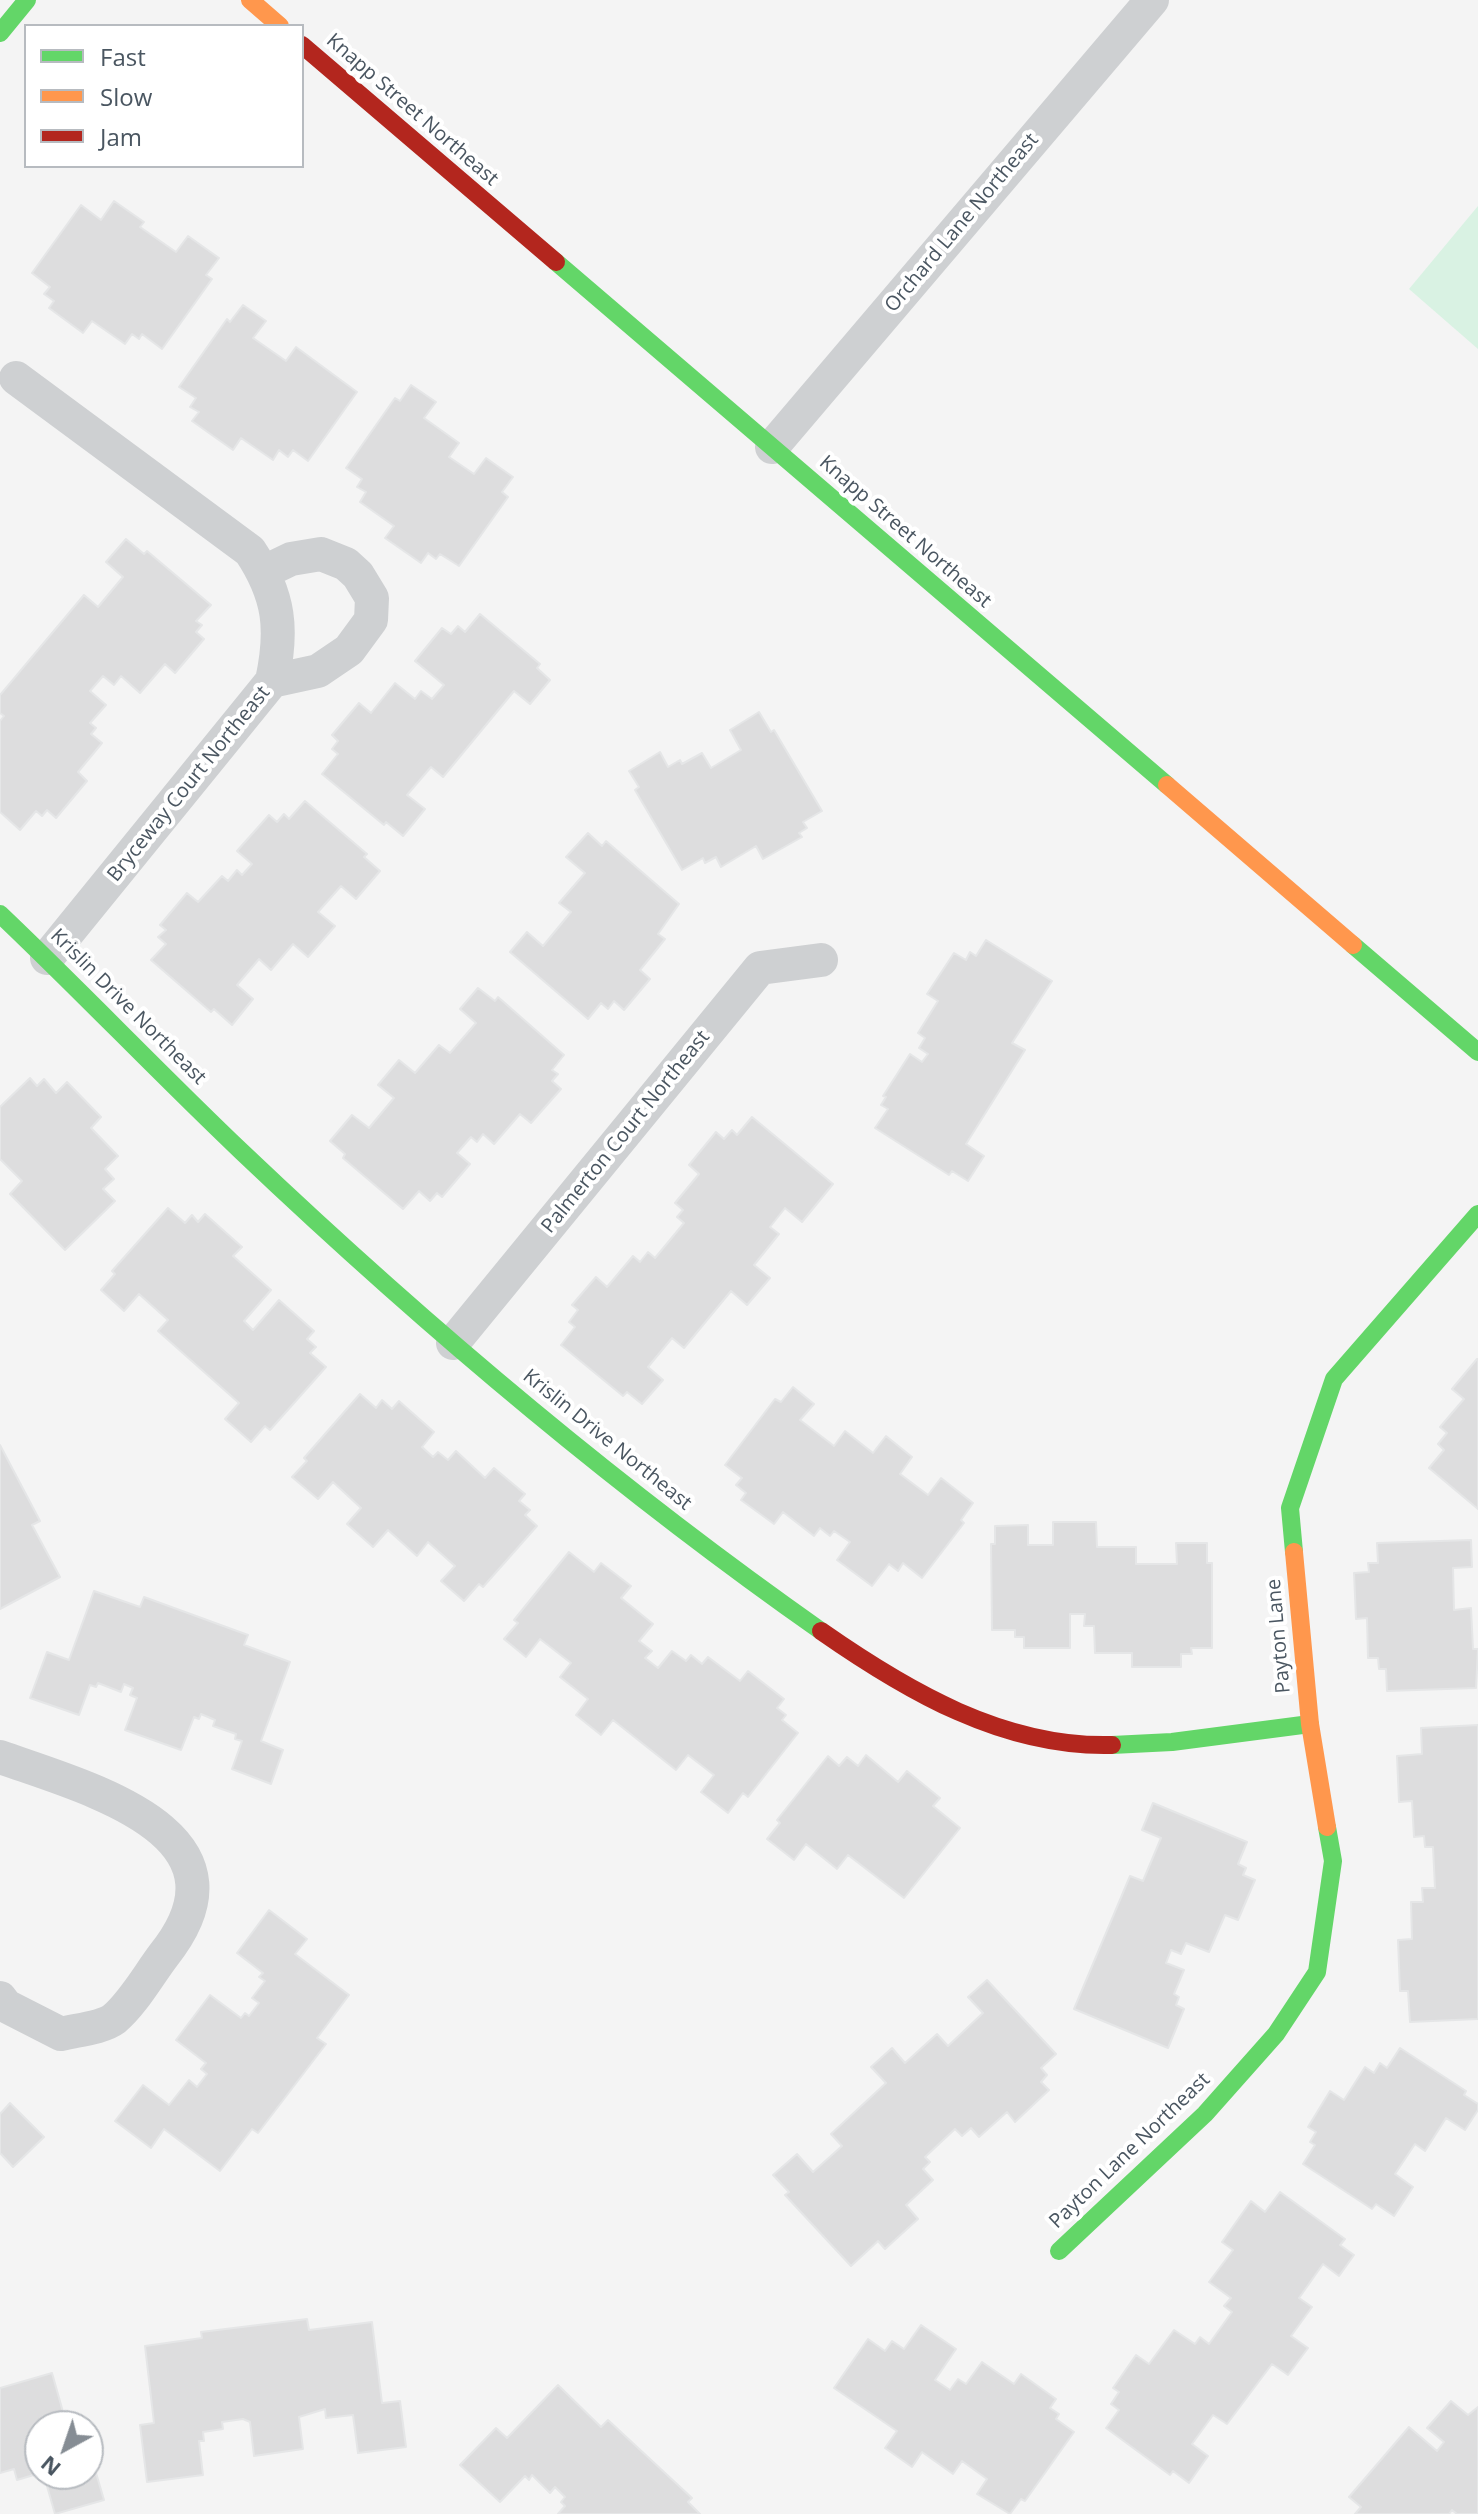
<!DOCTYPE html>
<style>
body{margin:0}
#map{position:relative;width:1478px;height:2514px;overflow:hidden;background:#f4f4f4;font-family:"Open Sans",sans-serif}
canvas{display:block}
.legend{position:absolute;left:24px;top:24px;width:280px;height:144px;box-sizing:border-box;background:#fff;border:2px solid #b7bbc0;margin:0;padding:10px 14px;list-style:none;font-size:24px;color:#4a5661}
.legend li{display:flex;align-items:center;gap:16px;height:40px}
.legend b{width:40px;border:2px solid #b7bbc0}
.north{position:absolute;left:24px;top:2410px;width:80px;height:80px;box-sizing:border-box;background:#fff;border:2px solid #b7bbc0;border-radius:50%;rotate:220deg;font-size:22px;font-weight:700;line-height:32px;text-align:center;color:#4a5661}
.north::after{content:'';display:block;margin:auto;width:28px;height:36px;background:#868d94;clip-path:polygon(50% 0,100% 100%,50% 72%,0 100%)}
</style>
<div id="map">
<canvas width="1478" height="2514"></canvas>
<ul class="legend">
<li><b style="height:10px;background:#63d668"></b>Fast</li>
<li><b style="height:10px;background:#ff974d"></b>Slow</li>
<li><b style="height:10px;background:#b3261e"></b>Jam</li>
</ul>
<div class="north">N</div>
</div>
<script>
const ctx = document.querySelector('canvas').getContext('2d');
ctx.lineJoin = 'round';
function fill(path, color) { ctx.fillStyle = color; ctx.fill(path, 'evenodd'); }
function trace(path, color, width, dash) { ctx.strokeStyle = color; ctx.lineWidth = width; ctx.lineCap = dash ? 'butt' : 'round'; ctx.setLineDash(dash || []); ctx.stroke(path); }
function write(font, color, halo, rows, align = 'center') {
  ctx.font = font + ' "Open Sans",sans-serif'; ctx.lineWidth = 8; ctx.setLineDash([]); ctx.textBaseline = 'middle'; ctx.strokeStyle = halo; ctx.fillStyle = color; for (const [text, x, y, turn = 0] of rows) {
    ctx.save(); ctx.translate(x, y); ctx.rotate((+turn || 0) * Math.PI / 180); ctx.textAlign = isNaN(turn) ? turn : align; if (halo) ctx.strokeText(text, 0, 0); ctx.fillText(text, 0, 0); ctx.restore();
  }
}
fill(new Path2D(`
 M1478 206V349L1409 289Z`), '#d9f2e3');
const building = new Path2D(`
 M114 201 144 222 140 227 176 252 188 236 219 258 206 275 212 279 162 349 142 334 139 339 132 334 125 344 92 321 83 333 49 308 54 301 44 294 50 287 32 273 81 205 101 220Z
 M243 305 266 321 253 338 286 361 296 347 357 392 308 461 293 450 288 457 279 450 273 460 241 438 233 450 192 421 199 412 190 407 196 398 179 387 227 319 230 322Z
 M411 385 436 402 424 418 459 443 449 457 474 474 486 458 513 477 502 492 508 497 459 566 440 554 436 559 428 553 421 563 385 538 394 526 360 502 366 492 357 487 362 479 346 468 395 398 400 401Z
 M126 539 144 554 147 551 211 605 196 621 202 625 196 632 204 639 175 673 165 664 140 693 121 676 114 685 103 676 90 691 106 705 90 723 96 728 91 734 102 743 78 772 87 781 56 818 47 810 42 816 36 811 20 830 0 812V721L4 716 0 713V695L84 595 98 607 123 577 106 562Z
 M480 614 540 664 537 668 550 680 530 704 514 691 443 777 431 767 407 795 425 809 403 836 386 822 384 825 322 774 338 754 332 749 338 741 332 735 359 703 371 713 395 683 415 699 421 691 432 699 444 685 415 661 442 628 451 634 458 626 465 632Z
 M759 712 771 732 774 730 822 811 803 822 807 828 799 833 802 837 763 859 756 846 721 867 716 857 705 863 703 858 682 870 635 790 639 787 629 771 660 752 668 767 680 760 682 764 702 753 711 768 741 750 730 730Z
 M305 801 367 854 364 857 380 871 356 899 341 886 318 912 335 926 308 957 293 944 271 970 259 959 237 985 253 999 232 1025 214 1009 211 1012 151 960 166 944 158 937 166 930 160 925 187 893 198 902 222 876 228 881 237 870 242 875 252 864 237 851 269 815 277 822 284 814 289 819Z
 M588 833 602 846 606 841 679 904 658 934 665 939 640 970 650 979 624 1010 614 1001 608 1009 601 1003 588 1019 510 952 527 932 543 946 571 912 559 903 585 873 566 857Z
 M986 940 1052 981 1012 1043 1025 1050 966 1144 984 1156 968 1181 952 1171 949 1175 875 1128 888 1109 881 1105 886 1097 883 1096 910 1054 922 1062 928 1054 919 1048 925 1038 918 1033 938 1001 927 994 954 953 966 960 970 952 976 956Z
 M478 988 495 1001 498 997 564 1055 552 1070 558 1074 552 1081 561 1089 531 1123 520 1114 494 1144 483 1134 477 1142 471 1137 457 1153 470 1164 442 1197 437 1193 430 1201 419 1191 403 1209 343 1158 345 1154 330 1141 352 1115 369 1128 394 1098 378 1085 399 1060 415 1073 439 1045 450 1053 476 1023 460 1009Z
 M30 1078 37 1086 44 1079 56 1093 67 1082 101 1117 91 1128 118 1156 105 1169 114 1179 103 1189 115 1201 65 1250 10 1194 22 1181 0 1159V1107Z
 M752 1117 833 1184 802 1222 785 1208 770 1227 779 1234 754 1265 770 1278 747 1305 731 1291 684 1348 672 1338 648 1367 663 1380 642 1404 627 1392 623 1396 561 1345 575 1327 569 1322 578 1310 572 1305 596 1277 607 1287 633 1256 640 1262 648 1252 655 1258 684 1223 677 1217 683 1210 675 1203 699 1174 689 1165 716 1132 724 1139 732 1130 737 1135Z
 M168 1208 185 1223 192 1215 198 1222 205 1214 242 1247 233 1256 271 1290 244 1321 253 1330 279 1300 314 1331 307 1339 316 1347 310 1353 326 1367 270 1430 265 1426 251 1442 225 1419 239 1403 158 1331 168 1320 139 1294 124 1311 101 1290 115 1274 112 1271Z
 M1477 1359H1478V1509L1429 1468 1444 1450 1438 1444 1447 1433 1440 1427 1464 1399 1452 1389Z
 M793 1387 814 1404 800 1420 834 1446 845 1431 873 1453 886 1436 912 1457 900 1474 928 1495 941 1478 973 1503 961 1520 964 1523 922 1578 903 1563 898 1571 889 1564 872 1586 837 1560 850 1542 834 1531 830 1536 820 1528 814 1536 783 1512 774 1524 741 1500 746 1493 736 1485 742 1478 725 1465 775 1399 781 1402Z
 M360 1394 376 1408 382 1400 392 1409 399 1401 434 1432 422 1447 433 1457 438 1452 448 1460 456 1451 485 1478 494 1468 525 1494 519 1501 530 1510 525 1515 537 1526 483 1587 479 1584 464 1601 441 1581 455 1566 428 1542 417 1556 388 1530 373 1547 347 1524 361 1508 333 1482 318 1499 292 1477 307 1461 304 1458Z
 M0 1445 40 1521 32 1525 60 1577 0 1609Z
 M1053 1522H1096L1097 1547H1136V1564H1177L1176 1543H1207V1563H1212V1648H1191L1192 1654H1181V1667H1132V1653H1095L1094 1626H1084L1085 1614H1070V1648H1024V1637H1015V1630H992L991 1544H995V1526L1028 1525V1545H1053Z
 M1471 1540 1472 1567 1453 1568 1454 1610 1471 1608 1473 1649H1478L1476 1688 1387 1691 1386 1669H1379L1378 1658H1368L1367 1618 1356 1619 1354 1573 1369 1572 1368 1563H1378L1377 1543Z
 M569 1552 594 1572 601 1563 631 1586 621 1598 653 1624 639 1641 652 1651 645 1658 658 1668 672 1651 686 1661 691 1655 702 1664 708 1657 740 1681 748 1671 784 1699 777 1708 786 1715 782 1720 798 1733 748 1797 743 1793 728 1813 701 1792 714 1775 688 1755 676 1770 613 1720 601 1735 576 1715 588 1699 560 1677 571 1663 540 1639 526 1657 504 1639 518 1623 514 1620Z
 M94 1591 140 1607 144 1597 248 1635 244 1645 290 1662 261 1741 283 1750 271 1784 232 1769 242 1741 235 1739 236 1734 213 1726 215 1720 201 1714 199 1719 194 1717 181 1750 125 1730 137 1698 130 1695 133 1688 124 1684 121 1692 98 1683 96 1687 90 1685 79 1715 30 1698 47 1652 69 1660Z
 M1478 1725V2019L1410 2022 1408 1991H1400L1398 1940 1412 1939 1411 1902H1423L1422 1888H1435L1433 1847H1425L1424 1836 1414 1837 1412 1801 1399 1802 1397 1756 1422 1754 1421 1728Z
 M866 1755 898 1782 907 1771 940 1798 933 1806 960 1828 904 1898 848 1855 837 1869 806 1844 794 1860 767 1839 780 1823 777 1820 828 1756 839 1766 847 1757 858 1766Z
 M1153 1803 1247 1842 1238 1864 1246 1868 1243 1875 1255 1880 1238 1920 1225 1915 1209 1952 1186 1943 1181 1954 1171 1950 1166 1963 1184 1970 1174 1994 1179 1997 1176 2005 1184 2009 1168 2048 1074 2009 1130 1876 1143 1881 1161 1838 1142 1830Z
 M269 1910 307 1939 295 1954 349 1995 317 2038 326 2044 258 2133 252 2129 220 2171 164 2129 151 2148 115 2121 143 2085 169 2105 189 2080 197 2087 207 2074 201 2069 206 2063 176 2040 210 1995 241 2018 245 2013 249 2016 259 2003 252 1998 265 1981 259 1977 263 1973 237 1953Z
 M987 1980 1056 2054 1041 2068 1047 2075 1041 2082 1049 2090 1015 2122 1007 2112 979 2137 971 2128 962 2136 955 2129 925 2157 930 2162 923 2169 933 2180 906 2205 918 2219 885 2249 878 2241 851 2266 785 2195 789 2192 773 2175 797 2154 813 2172 842 2146 831 2134 886 2083 871 2067 892 2048 905 2063 937 2034 948 2046 983 2013 968 1997Z
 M1400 2048 1466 2091 1464 2095 1478 2104V2110L1465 2130 1446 2118 1425 2151 1415 2144 1395 2174 1413 2187 1394 2216 1376 2204 1372 2209 1303 2164 1315 2145 1310 2142 1316 2132 1308 2127 1330 2091 1344 2100 1365 2067 1374 2073 1380 2063 1387 2068Z
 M10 2103 44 2137 13 2167 0 2153V2114Z
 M1280 2192 1345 2239 1340 2245 1354 2255 1339 2276 1323 2264 1299 2298 1312 2307 1291 2336 1308 2348 1288 2375 1272 2364 1227 2424 1213 2415 1192 2444 1208 2456 1189 2483 1173 2471 1170 2475 1106 2428 1119 2410 1111 2404 1119 2392 1113 2388 1136 2355 1149 2364 1174 2330 1195 2344 1200 2337 1209 2344 1232 2312 1224 2306 1231 2298 1209 2282 1233 2250 1222 2242 1251 2201 1265 2212Z
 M307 2319 309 2330 372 2322 382 2403 400 2401 406 2447 358 2453 353 2415 326 2418 325 2409 299 2417 303 2449 254 2456 250 2422 243 2419 222 2422 223 2429 203 2432 204 2441H199L203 2475 147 2482 140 2425 154 2423 145 2346 202 2338 201 2332Z
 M921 2325 956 2349 935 2380 950 2390 958 2379 966 2384 982 2362 1014 2384 1021 2374 1056 2399 1050 2408 1059 2414 1056 2419 1074 2432 1025 2501 1021 2499 1010 2514 977 2494 987 2479 962 2461 953 2474 922 2452 912 2467 885 2448 897 2431 834 2388 868 2339 885 2351 892 2341 904 2349Z
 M52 2373 67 2426H40V2474H88L89 2449 104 2500 55 2514 45 2479 39 2480 37 2474 17 2480 14 2469 0 2473V2388Z
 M558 2385 601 2427 608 2420 692 2498 688 2502 700 2514H558L565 2506 561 2502 565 2497 555 2487 550 2493 532 2475 529 2480 525 2476 500 2502 460 2465 496 2428 507 2438Z
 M1451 2401 1468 2415 1478 2407V2514H1457L1452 2510 1449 2514H1355L1361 2507 1349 2497 1409 2427 1437 2451 1444 2442 1427 2428Z`);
fill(building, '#ddddde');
trace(building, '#e5e6e7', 2);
trace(new Path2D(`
 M16 378 250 551C280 596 283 630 272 681L47 958
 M772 447 1152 0
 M264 572 291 559 321 554 346 564 358 575 372 598 371 620 349 650 318 671 272 681
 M453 1343 760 968 821 960
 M0 1757C87 1788 262 1833 163 1956 148 1976 133 2003 114 2019 102 2028 76 2030 61 2034L6 2006 0 1998`), '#ced0d2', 34);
trace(new Path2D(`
 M0 33 27 0
 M556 262 1167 785
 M0 914C82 992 160 1074 242 1152 423 1324 616 1487 821 1631
 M1353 945 1478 1052
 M1294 1552 1290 1508 1334 1379 1478 1214
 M1112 1745 1172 1742 1310 1724
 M1059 2251 1205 2114 1276 2034 1317 1972 1333 1861 1327 1827`), '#63d668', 18);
trace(new Path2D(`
 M250 0 280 26
 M1167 785 1353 945
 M1294 1552 1310 1724 1327 1827`), '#ff974d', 18);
trace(new Path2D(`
 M302 45 556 262
 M821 1631C907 1691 1004 1748 1112 1745`), '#b3261e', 18);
write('20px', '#4a5661', '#fff', [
 ["Knapp Street Northeast",412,110,41],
 ["Orchard Lane Northeast",962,223,-50],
 ["Knapp Street Northeast",905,532,41],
 ["Bryceway Court Northeast",189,784,-51],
 ["Krislin Drive Northeast",128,1007,45],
 ["Palmerton Court Northeast",626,1132,-51],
 ["Krislin Drive Northeast",607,1440,39],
 ["Payton Lane",1279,1636,-95],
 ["Payton Lane Northeast",1130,2151,-44]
]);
</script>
